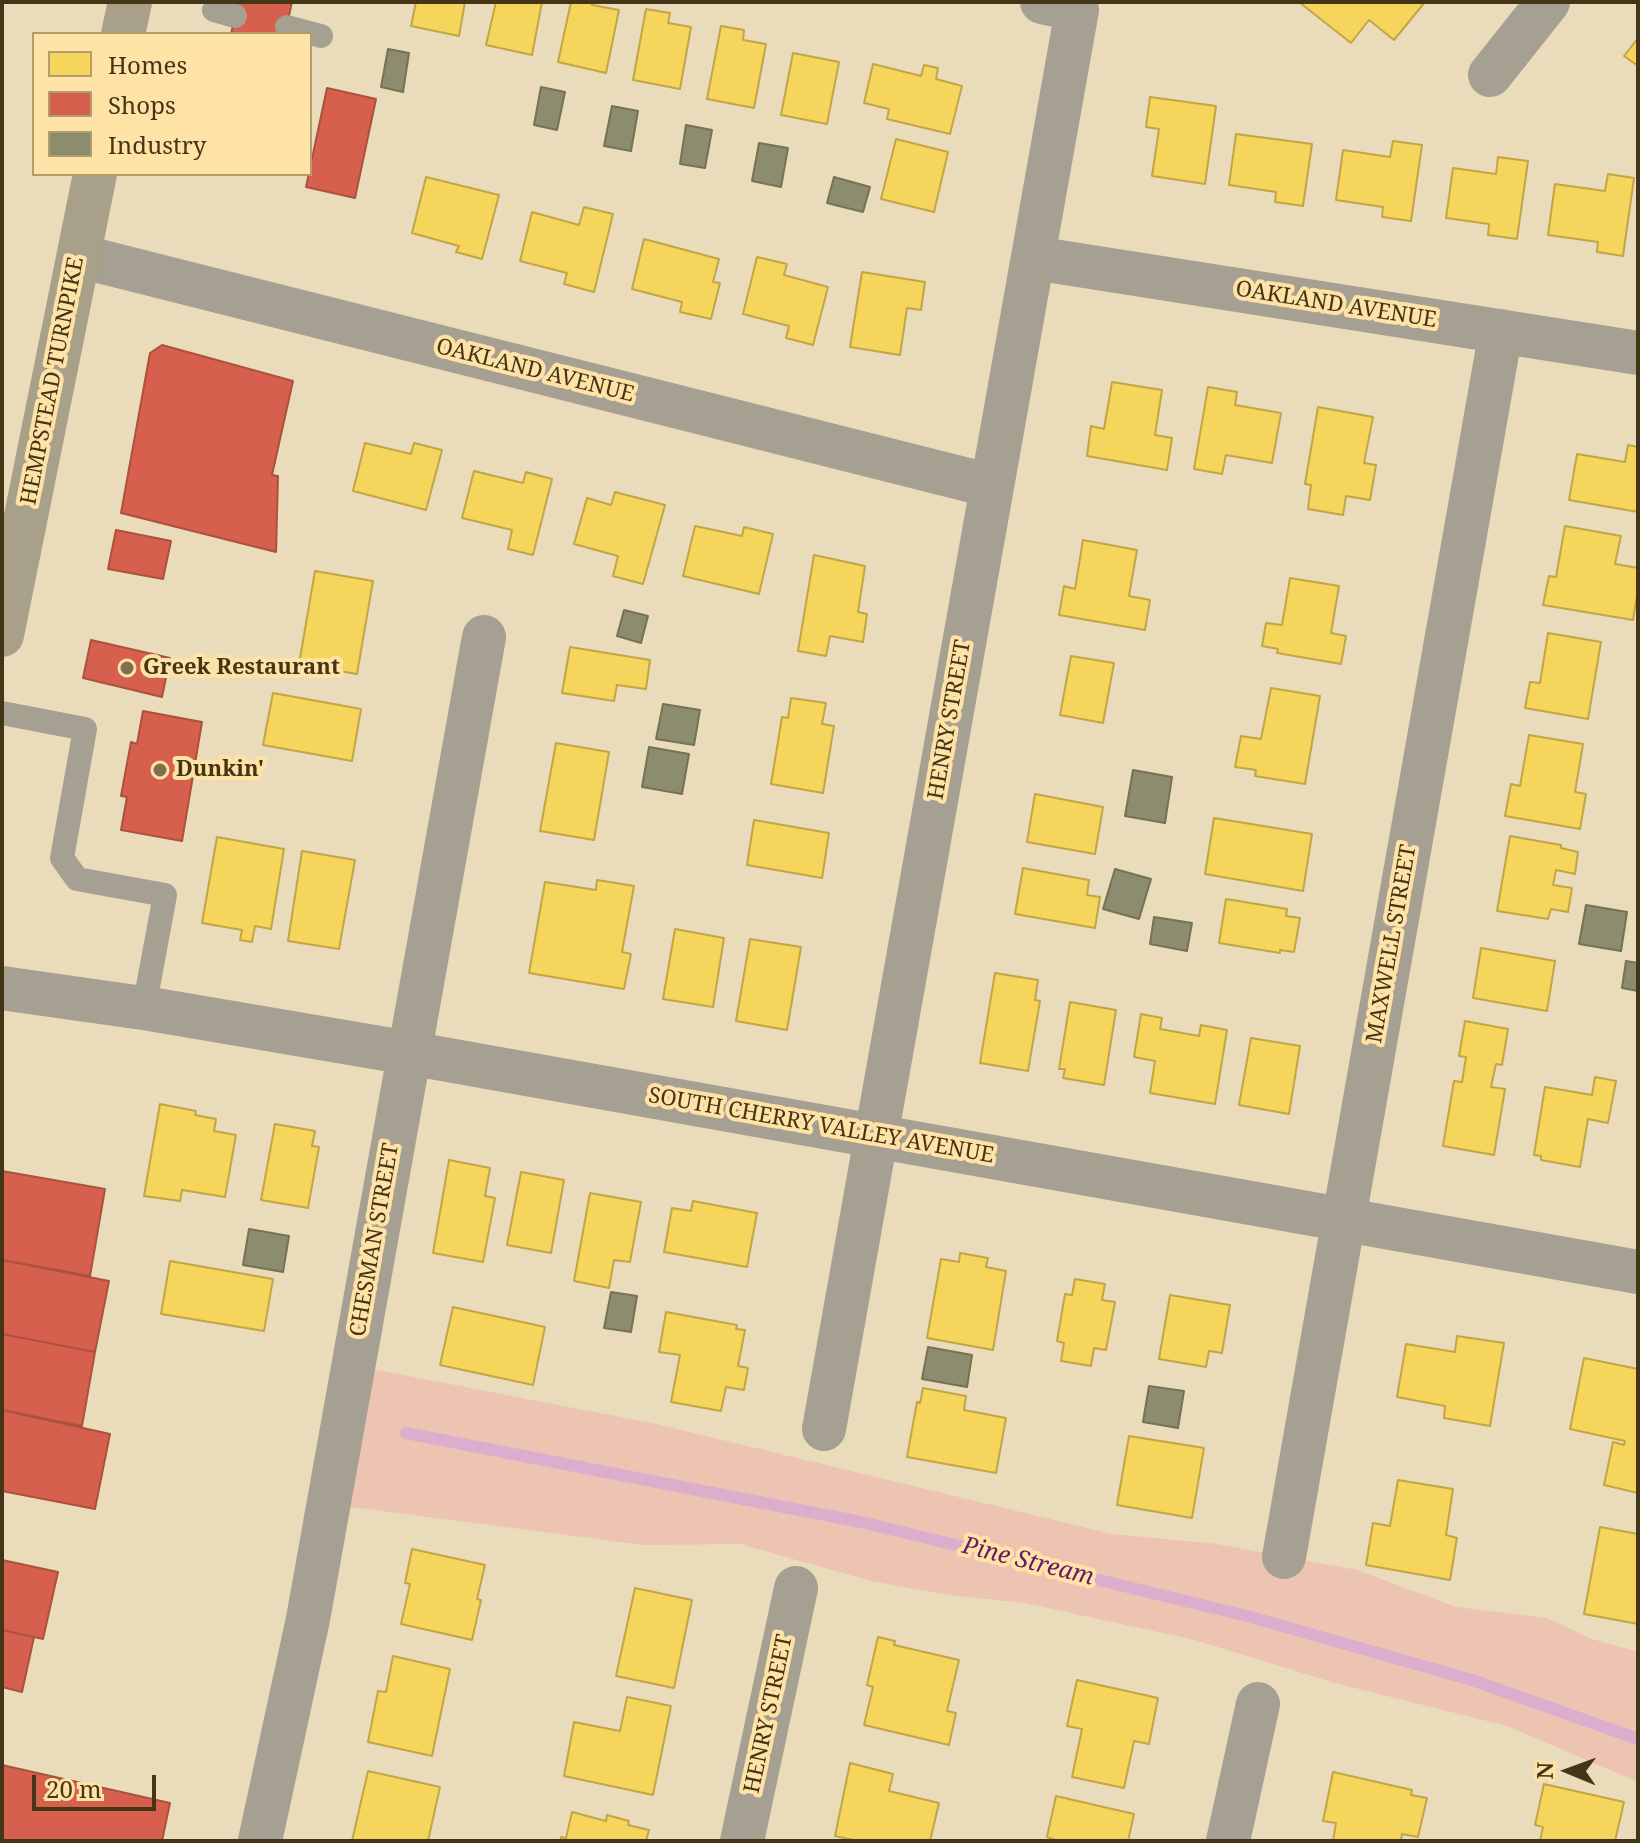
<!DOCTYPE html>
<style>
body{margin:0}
#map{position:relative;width:1640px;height:1843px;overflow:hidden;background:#eadbba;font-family:"Noto Serif",serif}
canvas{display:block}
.frame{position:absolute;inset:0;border:4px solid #443516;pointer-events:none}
.legend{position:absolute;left:32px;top:32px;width:280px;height:144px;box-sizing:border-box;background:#fee2a6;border:2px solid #b49d6c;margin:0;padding:10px 14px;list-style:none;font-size:24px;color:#443516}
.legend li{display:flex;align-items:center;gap:16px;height:40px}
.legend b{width:40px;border:2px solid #b49d6c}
.north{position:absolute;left:1528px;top:1731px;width:80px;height:80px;-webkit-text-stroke:6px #fee2a6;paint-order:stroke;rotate:271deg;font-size:22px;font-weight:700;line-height:32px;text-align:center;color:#443516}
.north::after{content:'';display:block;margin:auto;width:28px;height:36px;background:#443516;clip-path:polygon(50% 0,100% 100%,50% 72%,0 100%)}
.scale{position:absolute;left:32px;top:1775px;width:124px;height:36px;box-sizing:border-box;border:4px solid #443516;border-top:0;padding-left:10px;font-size:24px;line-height:28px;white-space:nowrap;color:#443516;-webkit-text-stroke:6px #fee2a6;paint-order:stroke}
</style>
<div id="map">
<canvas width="1640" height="1843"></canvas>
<div class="frame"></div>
<ul class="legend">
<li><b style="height:22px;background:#f6d55c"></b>Homes</li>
<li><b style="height:22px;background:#d6604d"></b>Shops</li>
<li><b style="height:22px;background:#8c8c6e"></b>Industry</li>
</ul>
<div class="north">N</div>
<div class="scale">20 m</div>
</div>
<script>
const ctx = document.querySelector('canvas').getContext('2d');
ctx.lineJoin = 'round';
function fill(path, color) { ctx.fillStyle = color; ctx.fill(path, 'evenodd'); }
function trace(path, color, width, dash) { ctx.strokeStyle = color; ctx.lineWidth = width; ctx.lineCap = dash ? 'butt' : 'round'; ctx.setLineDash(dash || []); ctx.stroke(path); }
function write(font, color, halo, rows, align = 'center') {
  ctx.font = font + ' "Noto Serif",serif'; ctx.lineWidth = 8; ctx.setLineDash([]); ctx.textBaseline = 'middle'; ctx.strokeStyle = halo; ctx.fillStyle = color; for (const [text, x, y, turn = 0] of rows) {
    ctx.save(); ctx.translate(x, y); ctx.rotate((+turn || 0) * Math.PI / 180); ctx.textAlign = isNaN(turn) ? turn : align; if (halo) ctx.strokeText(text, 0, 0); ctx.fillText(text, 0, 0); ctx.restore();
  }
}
fill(new Path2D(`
 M362 1367 656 1424 1112 1534 1217 1544 1357 1570 1456 1607 1547 1618 1592 1639 1638 1652V1782L1507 1726 1335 1683 1195 1640 1025 1603 949 1595 871 1581 740 1544 644 1545 336 1505Z`), '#edc3b1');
const homes = new Path2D(`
 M416 2H465L459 36 411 26Z
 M496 2H542L532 55 486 45Z
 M571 2H592V5L619 10 606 73 558 62Z
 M1299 2H1425L1394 40 1369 20 1351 43Z
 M646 9 670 13 668 23 691 27 680 89 633 80Z
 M721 26 744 30 743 40 766 44 754 108 707 99Z
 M1638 38V66L1624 56Z
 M793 53 839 62 827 124 781 115Z
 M873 64 921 76 924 65 938 68 936 79 962 86 950 134 887 119 889 109 864 103Z
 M1150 97 1216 106 1205 184 1152 176 1159 129 1146 127Z
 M1236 134 1312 144 1303 206 1275 202 1276 192 1229 185Z
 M896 139 948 152 934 212 881 199Z
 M1393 141 1422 145 1411 221 1382 217 1383 207 1336 200 1343 150 1390 157Z
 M1498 157 1528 161 1517 239 1488 235 1489 224 1446 218 1453 168 1496 174Z
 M1608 174 1634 178 1623 256 1597 252 1598 242 1548 235 1555 184 1605 191Z
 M426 177 499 195 482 259 456 252 459 246 412 233Z
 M584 207 613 214 594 292 564 284 567 273 520 261 532 212 579 225Z
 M644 239 719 259 713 282 720 283 711 319 680 312 682 302 632 289Z
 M757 257 787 264 784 275 828 287 813 345 786 338 789 326 743 314Z
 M862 272 925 282 921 310 907 308 900 355 850 347Z
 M1112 382 1162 390 1155 435 1172 438 1167 470 1087 456 1091 426 1104 429Z
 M1208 387 1237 392 1235 405 1281 413 1272 463 1226 455 1222 474 1194 469Z
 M1318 407 1373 417 1364 463 1376 465 1370 500 1346 496 1343 515 1308 509 1311 485 1305 484Z
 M365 443 411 454 414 443 442 450 426 510 353 491Z
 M1628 445 1638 447V512L1569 500 1577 454 1625 462Z
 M474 471 523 483 526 472 552 479 533 555 508 549 512 530 462 518Z
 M615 492 665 505 643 584 613 576 618 556 574 544 587 498 611 505Z
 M695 526 742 536 744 527 773 534 759 594 683 576Z
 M1565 526 1621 536 1615 564 1638 568V589L1633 620 1543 605 1549 576 1556 577Z
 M1083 540 1137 550 1129 596 1150 600 1145 630 1059 615 1064 586 1075 589Z
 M814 555 865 566 858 612 867 614 863 642 830 636 826 656 798 651Z
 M315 571 373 581 357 674 299 664Z
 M1290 578 1339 586 1331 633 1346 636 1341 664 1277 653 1278 649 1262 646 1266 623 1282 625Z
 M1548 633 1601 642 1588 719 1525 708 1530 682 1540 683Z
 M570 647 650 660 646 689 617 685 614 701 562 693Z
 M1071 656 1114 663 1103 723 1060 715Z
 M1271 688 1320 696 1305 784 1255 776 1256 770 1235 767 1241 736 1261 739Z
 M273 693 361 709 352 761 263 745Z
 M791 698 826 703 822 724 834 726 823 793 771 784 782 717 788 718Z
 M1529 735 1583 744 1575 792 1586 794 1580 829 1505 816 1511 784 1520 786Z
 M556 743 609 752 594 840 540 831Z
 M1035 794 1103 807 1095 854 1027 842Z
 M1214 818 1312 834 1303 891 1205 874Z
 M754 820 829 833 822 878 747 865Z
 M1510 836 1561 845V848L1578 852 1575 874 1556 870 1553 885 1572 888 1568 912 1551 909 1548 919 1497 911Z
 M217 837 284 849 271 929 255 926 252 942 240 940 242 930 202 923Z
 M302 851 355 860 339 949 288 941Z
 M1023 868 1089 880 1087 895 1100 897 1095 928 1015 914Z
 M597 880 634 886 622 952 631 954 624 989 529 973 545 882 596 890Z
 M1226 899 1287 909 1286 916 1300 918 1294 952 1280 950V953L1219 943Z
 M675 929 724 938 713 1007 663 999Z
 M750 939 801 947 787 1030 736 1021Z
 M1481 948 1555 961 1547 1011 1473 998Z
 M995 973 1038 980 1035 1000 1040 1001 1028 1071 980 1063Z
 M1070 1002 1116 1010 1104 1085 1063 1078 1065 1069H1059Z
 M1141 1014 1162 1018 1160 1029 1199 1036 1201 1025 1227 1030 1215 1104 1150 1093 1155 1061 1134 1057Z
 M1465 1021 1508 1029 1502 1065 1496 1064 1491 1087 1505 1089 1494 1155 1443 1146 1454 1081 1462 1082 1466 1057 1459 1056Z
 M1251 1038 1300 1046 1289 1114 1239 1105Z
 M1595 1077 1616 1081 1608 1123 1588 1119 1580 1167 1541 1160V1156L1534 1155 1545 1087 1592 1095Z
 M160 1104 196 1111 195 1115 216 1119 214 1131 236 1135 225 1197 182 1190 180 1201 144 1196Z
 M275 1124 315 1131 312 1146 319 1147 308 1208 261 1200Z
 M449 1160 490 1168 485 1196 495 1198 483 1262 433 1253Z
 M521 1172 564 1180 551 1253 507 1245Z
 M590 1193 641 1202 630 1262 614 1260 609 1288 574 1281Z
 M693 1201 757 1213 747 1267 664 1252 672 1208 691 1211Z
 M960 1253 988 1258 986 1267 1006 1271 993 1350 927 1338 941 1259 959 1262Z
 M170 1261 273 1279 264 1331 161 1314Z
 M1075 1279 1105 1284 1102 1300 1115 1302 1106 1350 1094 1348 1091 1366 1061 1361 1064 1343 1057 1341 1065 1294 1072 1295Z
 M1170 1295 1230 1305 1222 1353 1209 1351 1206 1367 1159 1359Z
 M453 1307 545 1327 533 1385 440 1365Z
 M666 1312 737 1325 736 1329 745 1330 738 1366 748 1368 744 1390 726 1387 721 1411 671 1402 680 1355 659 1352Z
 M1457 1336 1504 1343 1490 1426 1444 1418 1445 1406 1397 1397 1406 1344 1455 1352Z
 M1584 1358 1638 1369V1493L1604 1485 1613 1442 1624 1445 1625 1441 1570 1429Z
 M923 1388 966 1396 964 1410 1006 1418 996 1473 907 1457 917 1402 920 1403Z
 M1129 1436 1204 1448 1192 1518 1117 1505Z
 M1398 1480 1453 1489 1446 1535 1457 1538 1450 1580 1366 1565 1373 1523 1390 1526Z
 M1600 1527 1638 1534V1624L1584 1614Z
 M412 1549 485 1565 477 1599 481 1600 472 1640 401 1624 410 1584 405 1583Z
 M635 1588 692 1600 674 1688 616 1676Z
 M878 1637 895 1641 894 1645 959 1660 947 1711 956 1713 949 1745 864 1725 873 1687 867 1685Z
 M393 1656 450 1669 432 1756 368 1742 378 1691 386 1692Z
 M1077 1680 1158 1698 1149 1744 1134 1741 1124 1788 1072 1777 1082 1729 1067 1726Z
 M627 1697 671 1706 653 1795 564 1776 574 1722 620 1731Z
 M850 1763 893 1774 889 1791 939 1803 930 1841H858L835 1836Z
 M368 1771 440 1787 428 1841H352Z
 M1333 1772 1412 1790 1411 1795 1427 1798 1418 1837 1402 1834 1401 1841H1333L1336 1823 1323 1821Z
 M1544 1784 1624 1802 1615 1841H1540L1543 1827 1535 1825Z
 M1056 1796 1134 1814 1128 1841H1058L1047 1837Z
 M572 1812 606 1821 607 1815 629 1821 628 1825 649 1830 646 1841H560L561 1837 566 1838Z`);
fill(homes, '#f6d55c');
trace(homes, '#c1a547', 2);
const shops = new Path2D(`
 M238 2H292L285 34H231Z
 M327 88 376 99 355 198 306 187Z
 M162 345 293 381 272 475 278 476 276 552 121 513 150 353Z
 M116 530 171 541 163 579 108 569Z
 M91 640 170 658 162 697 83 678Z
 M143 711 202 722 182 841 121 830 127 797 121 796 131 742 137 744Z
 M2 1171 105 1189 90 1276 2 1260Z
 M2 1260 109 1281 95 1352 2 1334Z
 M2 1334 95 1352 82 1426 2 1410Z
 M2 1410 110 1434 95 1509 2 1491Z
 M2 1560 58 1572 43 1639 2 1630Z
 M2 1630 34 1637 22 1692 2 1687Z
 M2 1765 170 1803 162 1841H2Z`);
fill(shops, '#d6604d');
trace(shops, '#aa533c', 2);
const industry = new Path2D(`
 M388 49 409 53 403 92 381 87Z
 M541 87 565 92 557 130 534 125Z
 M612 106 638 111 631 151 604 146Z
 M686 125 712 130 705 168 680 164Z
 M759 143 788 148 781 187 752 181Z
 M834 177 870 187 863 212 827 203Z
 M624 610 648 616 641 643 617 636Z
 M663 704 700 710 694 745 656 739Z
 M649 747 689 754 682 794 642 787Z
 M1133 770 1172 777 1165 823 1125 816Z
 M1115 869 1151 879 1139 919 1103 909Z
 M1586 905 1627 912 1621 951 1579 944Z
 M1154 917 1192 923 1187 951 1150 944Z
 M1626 961 1638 963V991L1622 988Z
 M249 1229 289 1236 283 1272 243 1265Z
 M611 1292 637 1296 631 1332 604 1328Z
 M928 1347 972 1355 967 1387 922 1379Z
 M1149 1386 1184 1391 1178 1428 1143 1422Z`);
fill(industry, '#8c8c6e');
trace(industry, '#767254', 2);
trace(new Path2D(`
 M406 1433 861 1522 1247 1616 1472 1680 1638 1739`), '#dbaece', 12);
trace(new Path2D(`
 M214 10 235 16
 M287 27 321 36
 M2 713 85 729 62 858 77 879 165 895 144 1008`), '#a6a092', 24);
trace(new Path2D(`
 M1490 75 1548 2
 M79 256 992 486
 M1034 258 1638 353
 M2 988 150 1009 409 1053 1638 1272
 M824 1429 1077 10 1042 2
 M1284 1557 1501 331
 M260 1841 308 1619 484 637
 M742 1841 796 1588
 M1228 1841 1258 1704`), '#a6a092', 44);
trace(new Path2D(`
 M123 34 130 2
 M2 635 95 174`), '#a9a089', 44);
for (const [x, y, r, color] of [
 [127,668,8,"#7e6f4f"],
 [160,770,8,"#7e6f4f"]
]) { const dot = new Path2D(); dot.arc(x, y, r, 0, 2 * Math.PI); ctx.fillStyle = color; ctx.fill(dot); trace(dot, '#fee2a6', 3); }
write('22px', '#443516', '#fee2a6', [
 ["OAKLAND AVENUE",1336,305,9],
 ["OAKLAND AVENUE",535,371,14],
 ["HEMPSTEAD TURNPIKE",53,381,-79],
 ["HENRY STREET",950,720,-80],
 ["MAXWELL STREET",1392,944,-80],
 ["SOUTH CHERRY VALLEY AVENUE",821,1126,10],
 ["CHESMAN STREET",375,1240,-80],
 ["HENRY STREET",769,1714,-78]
]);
write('bold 22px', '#443516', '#fee2a6', [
 ["Greek Restaurant",143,668],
 ["Dunkin'",176,770]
], 'left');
write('italic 24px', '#611d66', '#fee2a6', [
 ["Pine Stream",1028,1562,14]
]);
</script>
